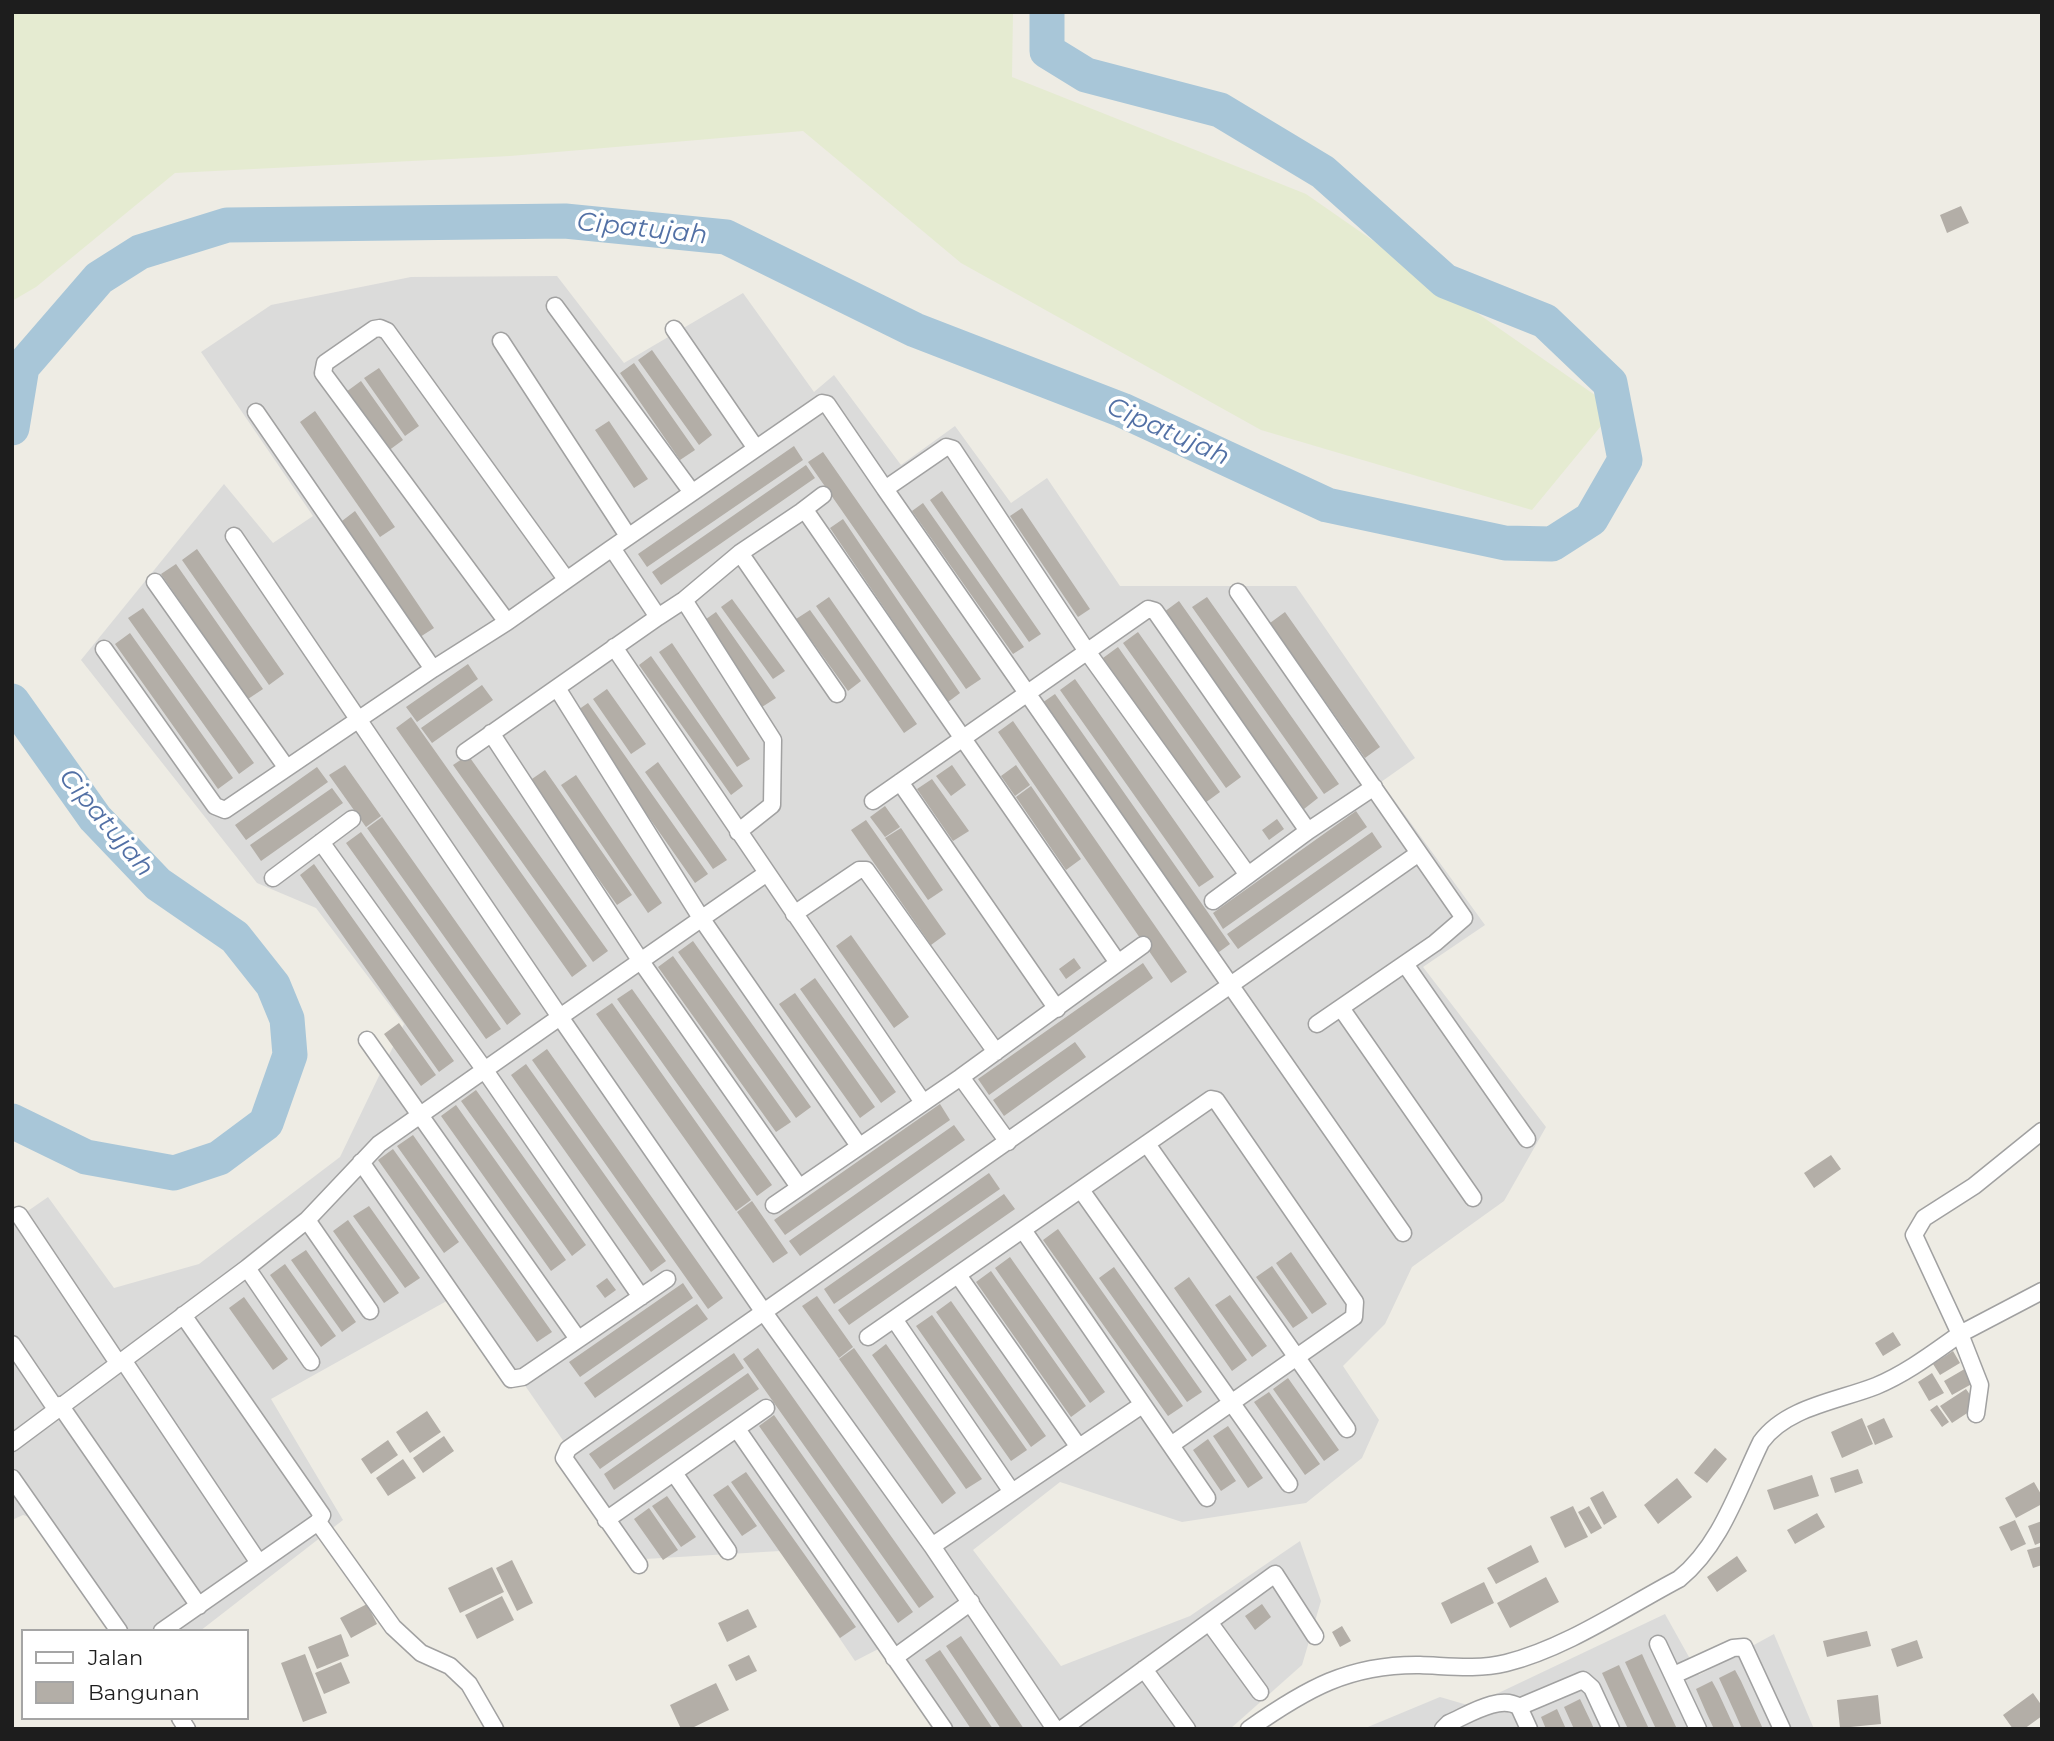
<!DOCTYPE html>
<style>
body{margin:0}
#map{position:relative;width:2054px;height:1741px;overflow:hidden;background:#eeece4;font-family:Montserrat,sans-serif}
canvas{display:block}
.frame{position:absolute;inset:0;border:14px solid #1d1d1d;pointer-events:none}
.legend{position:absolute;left:21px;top:1629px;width:228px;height:91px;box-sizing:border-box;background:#fff;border:2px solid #a5a5a5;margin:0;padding:9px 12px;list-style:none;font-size:21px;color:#1d1d1d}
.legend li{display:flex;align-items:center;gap:14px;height:35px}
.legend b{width:35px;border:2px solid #a5a5a5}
</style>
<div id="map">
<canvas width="2054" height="1741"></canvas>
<div class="frame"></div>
<ul class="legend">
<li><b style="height:9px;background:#fff"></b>Jalan</li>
<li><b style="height:19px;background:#b3aea7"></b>Bangunan</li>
</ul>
</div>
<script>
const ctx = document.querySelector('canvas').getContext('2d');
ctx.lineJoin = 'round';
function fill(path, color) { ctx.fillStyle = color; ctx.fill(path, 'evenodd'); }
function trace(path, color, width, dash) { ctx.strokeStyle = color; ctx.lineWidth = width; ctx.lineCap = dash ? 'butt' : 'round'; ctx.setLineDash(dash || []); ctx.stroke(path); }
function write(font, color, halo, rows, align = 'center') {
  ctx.font = font + ' Montserrat,sans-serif'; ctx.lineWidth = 7; ctx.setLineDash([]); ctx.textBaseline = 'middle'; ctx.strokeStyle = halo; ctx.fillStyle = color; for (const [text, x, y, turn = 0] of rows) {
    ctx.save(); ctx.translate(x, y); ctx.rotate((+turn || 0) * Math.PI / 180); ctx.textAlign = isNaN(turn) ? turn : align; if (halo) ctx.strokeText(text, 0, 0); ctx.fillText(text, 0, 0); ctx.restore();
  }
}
fill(new Path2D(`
 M557 276 624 363 743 293 814 392 834 375 901 465 955 426 1011 503 1047 478 1120 586H1296L1415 758 1381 782 1485 925 1423 967 1546 1127 1504 1201 1412 1267 1385 1324 1343 1366 1379 1420 1362 1458 1306 1503 1182 1522 1060 1482 973 1550 1061 1666 1190 1616 1300 1541 1321 1601 1302 1665 1230 1729H947L888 1644 855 1661 780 1551 645 1559 461 1293 271 1399 343 1520 200 1631H115L56 1526 23 1515 12 1520V1222L48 1197 114 1288 199 1264 340 1157 404 1024 316 908 257 883 81 660 224 484 273 543 313 516 201 352 271 305 411 277Z
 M1665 1614 1699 1675 1774 1634 1814 1729H1363L1440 1697 1471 1706Z`), '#dbdbda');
fill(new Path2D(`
 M12 12H1013L1012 77 1306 194 1615 409 1532 510 1261 430 961 263 803 131 510 156 175 173 36 287 12 301Z`), '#e5ebd1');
trace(new Path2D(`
 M12 428 22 367 99 278 140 252 227 225 565 221 726 237 915 330 1122 410 1327 505 1505 543 1552 544 1591 519 1625 460 1610 383 1545 321 1445 281 1323 172 1220 110 1086 75 1047 51V12
 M12 701 95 818 158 884 235 937 273 985 287 1019 290 1055 266 1123 219 1158 174 1173 86 1157 12 1121`), '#a8c6d8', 35);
fill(new Path2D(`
 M1961 206 1969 223 1947 233 1940 215Z
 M652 350 712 435 699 445 638 360Z
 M634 363 695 450 680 460 620 373Z
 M379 368 419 426 405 436 364 378Z
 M361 381 403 440 388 451 346 392Z
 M315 411 395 527 380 537 300 422Z
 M609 421 648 479 634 488 595 430Z
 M794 446 803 460 647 567 638 554Z
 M823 452 981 679 966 689 808 462Z
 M806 465 815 478 661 585 652 572Z
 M942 491 1041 634 1029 642 930 500Z
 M923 503 1024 647 1013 654 912 511Z
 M1022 508 1090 609 1078 617 1010 516Z
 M355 511 434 628 420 637 342 521Z
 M843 519 960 693 948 702 830 528Z
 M197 549 284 674 269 685 182 560Z
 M176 564 263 689 248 699 161 574Z
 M829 597 917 724 904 733 816 606Z
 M1207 597 1339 784 1324 794 1192 607Z
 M732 599 785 671 773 679 721 607Z
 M1179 601 1318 798 1304 809 1164 612Z
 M143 608 254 763 239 774 128 618Z
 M810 610 861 681 848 691 796 619Z
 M716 612 776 698 762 707 702 622Z
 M1285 612 1380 747 1365 758 1270 623Z
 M1138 632 1241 777 1226 788 1123 643Z
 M130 633 233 778 218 789 115 644Z
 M672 643 750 759 737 767 659 652Z
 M1118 647 1220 792 1205 803 1103 658Z
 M651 656 743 786 731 795 639 665Z
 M468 664 478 679 417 722 406 707Z
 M1075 679 1214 877 1199 887 1060 690Z
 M482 685 493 700 432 743 421 728Z
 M607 689 646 744 631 754 593 699Z
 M1055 694 1230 944 1215 955 1039 705Z
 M588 703 708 874 695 883 575 712Z
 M411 717 587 966 572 977 396 728Z
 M1013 721 1187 972 1171 983 998 732Z
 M468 755 608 951 593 962 453 765Z
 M658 762 727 860 713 869 645 772Z
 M345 765 381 816 366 827 329 775Z
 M952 765 966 785 951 796 936 776Z
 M1016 765 1030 785 1015 796 1001 776Z
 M317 767 328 782 246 840 235 825Z
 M545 770 632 895 617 905 529 781Z
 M576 775 662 903 648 913 561 785Z
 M932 779 969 831 953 841 917 789Z
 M1031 786 1081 859 1066 870 1016 797Z
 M332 788 343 803 261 861 250 845Z
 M885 806 900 827 885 837 870 817Z
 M1356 811 1367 827 1223 929 1213 913Z
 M382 817 521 1014 507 1025 367 828Z
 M1277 819 1284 829 1269 840 1262 830Z
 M866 820 946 934 931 945 851 830Z
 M901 828 943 890 928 900 885 838Z
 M361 832 501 1029 486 1039 346 843Z
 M1372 832 1382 847 1238 949 1227 934Z
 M314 864 454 1061 439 1072 300 875Z
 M851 935 909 1017 894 1028 836 946Z
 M693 941 811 1107 796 1118 678 952Z
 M673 956 791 1122 776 1132 658 967Z
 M1074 958 1081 968 1066 979 1059 969Z
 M1143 963 1153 978 989 1095 978 1079Z
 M815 978 896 1092 881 1103 800 989Z
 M632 989 772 1185 757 1196 617 999Z
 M795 993 875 1107 860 1118 779 1004Z
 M612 1003 751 1200 736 1211 596 1014Z
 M399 1023 436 1075 421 1086 384 1034Z
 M1075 1042 1086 1057 1004 1116 993 1100Z
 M547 1049 723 1298 708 1309 532 1060Z
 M526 1064 666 1261 651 1272 511 1075Z
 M476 1090 586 1245 572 1256 461 1101Z
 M940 1104 950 1120 785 1235 774 1220Z
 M456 1105 566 1260 551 1271 441 1116Z
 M954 1125 965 1140 800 1256 789 1241Z
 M413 1135 552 1332 537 1342 397 1146Z
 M393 1149 459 1242 444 1253 378 1160Z
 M1831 1155 1841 1169 1814 1188 1804 1173Z
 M989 1173 1000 1189 834 1304 824 1289Z
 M1004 1194 1015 1209 849 1325 838 1310Z
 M752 1201 788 1253 773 1263 737 1212Z
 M369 1206 420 1278 405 1288 353 1216Z
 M348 1220 399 1293 384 1303 333 1231Z
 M1058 1229 1183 1406 1168 1416 1043 1240Z
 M306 1250 356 1322 342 1332 291 1260Z
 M1291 1252 1327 1304 1312 1314 1276 1263Z
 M1010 1257 1105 1392 1090 1403 995 1268Z
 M285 1264 336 1336 321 1347 270 1275Z
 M1272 1266 1308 1318 1293 1328 1256 1277Z
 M1114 1267 1202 1392 1187 1402 1099 1278Z
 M991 1271 1086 1406 1071 1417 976 1282Z
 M1189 1277 1247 1360 1232 1371 1174 1288Z
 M607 1278 616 1290 605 1298 596 1286Z
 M683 1283 693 1298 580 1377 569 1362Z
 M1230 1295 1267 1346 1252 1357 1215 1305Z
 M817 1296 853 1347 839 1358 802 1306Z
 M244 1297 288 1359 273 1370 229 1308Z
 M951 1301 1046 1436 1031 1447 936 1312Z
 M697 1304 708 1319 595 1398 584 1383Z
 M932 1315 1027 1450 1011 1461 916 1326Z
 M1893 1332 1901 1345 1883 1356 1875 1343Z
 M886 1344 982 1479 966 1489 872 1355Z
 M758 1348 934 1597 919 1608 743 1359Z
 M854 1348 956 1493 942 1504 839 1359Z
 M1953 1351 1960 1363 1940 1375 1933 1364Z
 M734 1353 744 1368 600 1469 589 1454Z
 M1968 1367 1977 1381 1952 1395 1944 1381Z
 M748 1373 759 1389 614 1490 604 1474Z
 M1932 1373 1944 1393 1929 1401 1918 1382Z
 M1288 1378 1339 1450 1324 1461 1273 1389Z
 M1966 1389 1978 1406 1952 1423 1940 1406Z
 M1269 1392 1320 1464 1305 1475 1254 1402Z
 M1937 1405 1949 1422 1942 1427 1930 1410Z
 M427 1411 441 1432 410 1453 396 1432Z
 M774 1415 913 1612 898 1623 759 1426Z
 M1862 1418 1873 1444 1842 1458 1831 1432Z
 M1884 1418 1893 1437 1875 1445 1867 1426Z
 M1228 1426 1263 1478 1248 1488 1213 1436Z
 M444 1436 454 1451 423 1473 413 1458Z
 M1208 1439 1236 1481 1221 1491 1193 1450Z
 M388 1440 398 1455 371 1474 361 1459Z
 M1715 1448 1727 1459 1707 1483 1694 1473Z
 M403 1459 416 1478 388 1496 376 1478Z
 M1858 1469 1863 1483 1835 1493 1830 1478Z
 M746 1472 856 1627 840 1638 731 1482Z
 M1812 1475 1819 1496 1774 1510 1767 1490Z
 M1677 1478 1692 1497 1658 1524 1644 1505Z
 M2034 1482 2042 1496V1504L2016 1518 2005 1498Z
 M728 1485 757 1526 742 1536 713 1495Z
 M1603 1491 1617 1517 1604 1525 1590 1498Z
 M667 1496 696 1537 681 1547 652 1506Z
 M1573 1506 1588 1537 1565 1548 1550 1517Z
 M1589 1506 1602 1528 1591 1534 1578 1512Z
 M649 1508 678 1550 663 1560 634 1519Z
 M1817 1513 1825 1527 1795 1544 1787 1530Z
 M2015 1520 2026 1544 2011 1551 1999 1527Z
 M2042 1521V1542L2035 1545 2028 1526Z
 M1531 1545 1539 1562 1496 1584 1487 1568Z
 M2042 1546V1565L2033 1568 2027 1550Z
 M1737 1556 1747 1571 1717 1592 1707 1577Z
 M512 1560 533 1603 517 1611 496 1568Z
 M492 1567 504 1592 460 1613 448 1588Z
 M1546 1577 1559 1602 1510 1628 1497 1603Z
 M1484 1582 1494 1603 1451 1624 1441 1603Z
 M502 1596 514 1620 477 1639 465 1615Z
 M367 1604 377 1624 351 1638 340 1618Z
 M1262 1604 1271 1617 1255 1630 1245 1616Z
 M748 1609 757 1627 727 1642 718 1623Z
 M1342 1626 1351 1641 1340 1647 1332 1632Z
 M1867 1631 1871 1646 1827 1657 1823 1641Z
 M341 1634 349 1656 317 1669 308 1647Z
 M961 1636 1018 1720 1024 1729H1001L960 1667 946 1646Z
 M1917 1640 1923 1658 1897 1667 1891 1649Z
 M940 1650 955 1672 993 1729H971L925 1660Z
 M305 1654 327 1713 303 1722 281 1663Z
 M1642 1654 1647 1665 1677 1729H1656L1641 1697 1625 1662Z
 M749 1655 757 1671 736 1681 728 1665Z
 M341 1662 350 1683 324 1694 315 1673Z
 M1619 1665 1624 1676 1649 1729H1628L1618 1708 1602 1673Z
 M1735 1670 1741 1681 1763 1729H1742L1735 1713 1719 1678Z
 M1712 1681 1718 1692 1735 1729H1714L1706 1712 1696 1689Z
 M716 1683 729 1710 690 1729H681L670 1705Z
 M2033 1693 2042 1706V1716L2024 1729H2013L2003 1715Z
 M1878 1695 1881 1724 1840 1728 1837 1700Z
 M1580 1699 1591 1722 1594 1729H1574L1564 1707Z
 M1557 1709 1566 1729H1546L1541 1717Z`), '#b3aea7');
const minor = new Path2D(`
 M555 306 691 491
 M674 329 755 447
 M501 341 628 536
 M885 489 827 404 822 403 612 548 658 617 684 600 740 553 801 512 807 513 1114 957 1118 963 961 1077 1008 1142
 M802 511 823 495
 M234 536 560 1017 767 873
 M740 553 837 694
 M155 582 286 767
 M1238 592 1464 918 1435 943 1317 1024
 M684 600 773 740 772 805 738 832
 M507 622 612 548
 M614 647 922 1101
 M104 649 215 806 225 810 433 669 256 412
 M433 669 507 622 323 373 325 363 374 329 380 328 387 331 566 579
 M557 688 701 918 859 1146
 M491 733 640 960 799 1187
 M465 752 658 617
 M900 782 1057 1009
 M873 801 1148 609 1155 611 1308 831
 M321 842 484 1069 641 1297
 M1248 875 1086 650 953 449 946 447 885 489 1403 1233
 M273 878 352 819
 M1213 901 1308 831 1374 787
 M794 914 859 870H866L996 1052
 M1118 963 1143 945
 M1405 964 1527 1139
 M1341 1008 1473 1198
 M367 1040 578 1339
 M1147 1144 1347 1429
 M361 1162 511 1379 523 1377 667 1279
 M1081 1190 1289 1484
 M774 1205 961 1077
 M19 1215 118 1363
 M307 1220 370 1311
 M1023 1230 1207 1498
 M247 1268 311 1362
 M958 1275 1078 1446
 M894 1319 1012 1492
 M868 1337 1211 1099 1216 1100 1355 1302 1354 1317 1171 1445
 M12 1344 56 1409
 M123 1360 259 1563
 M60 1405 199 1606
 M1976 1414 1980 1385 1960 1334 2042 1291
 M737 1429 944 1729
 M12 1443 247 1268 307 1220 379 1144 560 1017 763 1311 932 1546 1055 1729
 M674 1473 728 1551
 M12 1478 119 1631
 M606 1520 766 1408
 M318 1522 393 1627 421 1653 450 1666 469 1684 495 1729
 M932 1546 1142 1405
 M639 1565 564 1458 568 1449 1419 853
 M1209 1622 1260 1692
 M162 1631 318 1522 322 1515 183 1315
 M1658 1644 1698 1729
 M894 1658 971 1602
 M1144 1669 1187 1729
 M1674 1675 1733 1648 1744 1647 1782 1729
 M1519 1707 1529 1729
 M180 1718 187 1729
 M1062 1729 1275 1574 1315 1636
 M1249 1729C1306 1689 1349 1664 1420 1665 1449 1666 1477 1670 1506 1663 1566 1648 1624 1608 1679 1579 1721 1545 1738 1489 1761 1442 1786 1407 1838 1401 1876 1386 1907 1373 1933 1353 1960 1334L1914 1235 1924 1218 1974 1186 2042 1131
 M1443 1729 1449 1723C1468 1715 1500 1694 1519 1707L1583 1680 1592 1688 1611 1729`);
trace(minor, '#a1a1a1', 19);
trace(minor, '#fff', 16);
write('italic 26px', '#5270a5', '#fff', [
 ["Cipatujah",642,229,6],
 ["Cipatujah",1168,432,24],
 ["Cipatujah",106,823,50]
]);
</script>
